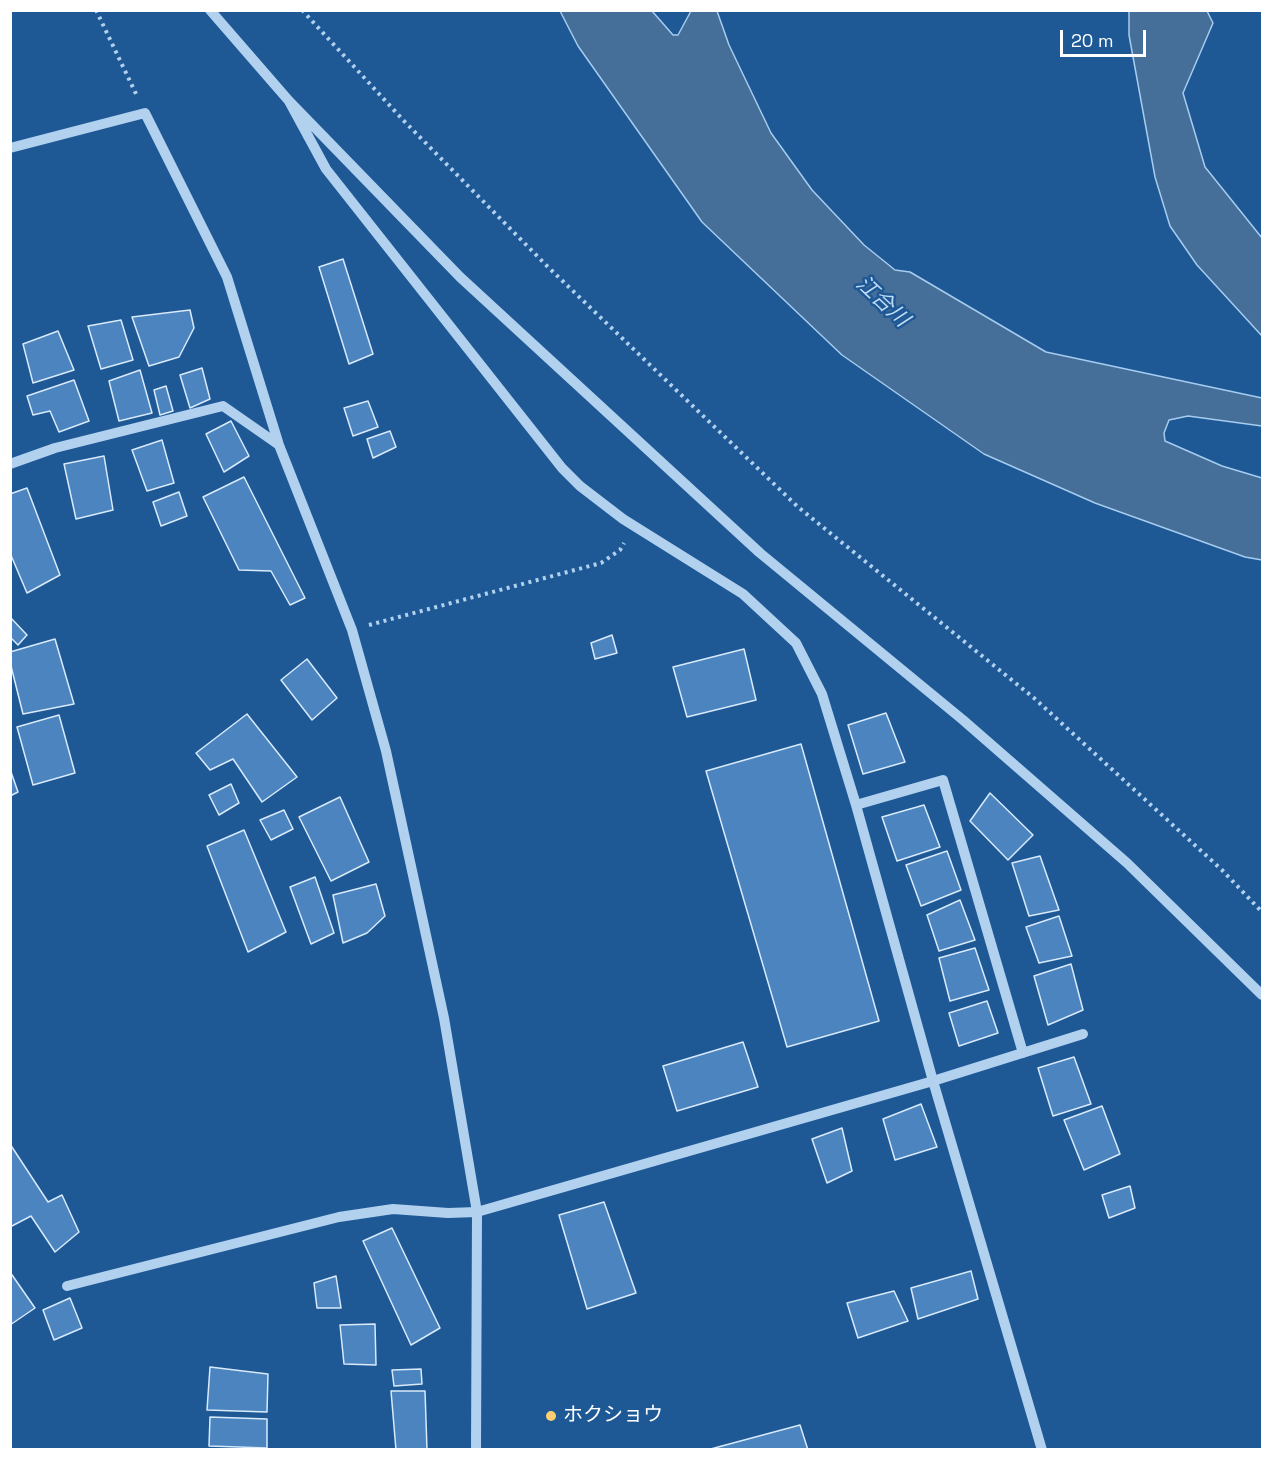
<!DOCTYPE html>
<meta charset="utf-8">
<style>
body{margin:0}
#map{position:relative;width:1273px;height:1460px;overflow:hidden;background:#1e5996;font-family:"Space Grotesk",sans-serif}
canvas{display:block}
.frame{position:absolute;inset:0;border:12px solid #fff;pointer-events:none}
.scale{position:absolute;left:1060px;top:30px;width:86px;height:27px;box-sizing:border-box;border:3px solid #fff;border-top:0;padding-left:8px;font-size:18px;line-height:21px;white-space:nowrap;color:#fff;-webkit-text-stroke:4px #1e5996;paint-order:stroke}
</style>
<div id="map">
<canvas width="1273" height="1460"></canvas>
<div class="frame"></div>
<div class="scale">20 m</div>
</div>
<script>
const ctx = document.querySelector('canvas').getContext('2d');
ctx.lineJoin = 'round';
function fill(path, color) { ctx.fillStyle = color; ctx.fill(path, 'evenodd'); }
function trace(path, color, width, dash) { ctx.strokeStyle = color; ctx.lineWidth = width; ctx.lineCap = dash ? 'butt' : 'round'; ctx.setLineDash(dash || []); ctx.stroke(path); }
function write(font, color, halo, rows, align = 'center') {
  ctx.font = font + ' "Space Grotesk","Noto Sans JP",sans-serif'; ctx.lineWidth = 5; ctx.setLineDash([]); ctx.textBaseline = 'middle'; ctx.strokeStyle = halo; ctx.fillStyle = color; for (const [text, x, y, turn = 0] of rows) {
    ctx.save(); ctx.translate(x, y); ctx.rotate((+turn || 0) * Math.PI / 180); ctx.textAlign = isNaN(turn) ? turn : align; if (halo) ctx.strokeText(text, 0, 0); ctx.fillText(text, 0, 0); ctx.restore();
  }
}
const water = new Path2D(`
 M560 11H652L673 35H678L691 11H717L729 45 771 133 812 190 864 245 895 270 910 272 1046 352 1262 398V426L1188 416 1169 420 1164 433 1165 441 1222 466 1262 478V560L1245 557 1095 503 984 454 842 355 702 222 578 46Z
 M1129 11H1207L1213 23 1183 93 1205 167 1262 238V336L1197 265 1170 226 1155 177 1129 35Z`);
fill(water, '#456e98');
trace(water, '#a6ccf0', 1.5);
const building = new Path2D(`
 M343 259 373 354 349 364 319 267Z
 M190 310 194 328 179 357 149 366 132 317Z
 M121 320 133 360 101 369 88 326Z
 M58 331 74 370 33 383 23 344Z
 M202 368 210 399 190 408 180 375Z
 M140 370 152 413 119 421 109 381Z
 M74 380 89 421 59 432 50 411 33 415 27 396Z
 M166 386 173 411 160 415 154 390Z
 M368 401 378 427 353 436 344 408Z
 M231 421 249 456 224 472 206 434Z
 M390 431 396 447 373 458 367 439Z
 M162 440 174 483 147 491 132 450Z
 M104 456 113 510 76 519 64 464Z
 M244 477 305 598 290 605 271 571 239 570 203 497Z
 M27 488 60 575 27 593 10 553V494Z
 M179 492 187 516 161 526 153 502Z
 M10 617 27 635 18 645 10 637Z
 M612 635 617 653 595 659 591 643Z
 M55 639 74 704 23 714 10 662V652Z
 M744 649 756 700 687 717 673 667Z
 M307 659 337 698 312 720 281 680Z
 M886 713 905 762 863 774 848 725Z
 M247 714 297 777 262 802 233 759 210 770 196 753Z
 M59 715 75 773 33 785 17 727Z
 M801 744 879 1021 787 1047 706 771Z
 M10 769 18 792 10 796Z
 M231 784 239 803 219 815 209 795Z
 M990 793 1033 835 1008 860 970 821Z
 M340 797 369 862 331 881 299 817Z
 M924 805 940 847 897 861 882 817Z
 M284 810 293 829 271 840 260 820Z
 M244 830 286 932 248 952 207 846Z
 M947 851 961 890 921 906 906 865Z
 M1040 856 1059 910 1029 916 1012 863Z
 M315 877 334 933 311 944 290 887Z
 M376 884 385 916 367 933 343 943 333 895Z
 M960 900 975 940 939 951 927 915Z
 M1059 916 1072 956 1039 963 1026 927Z
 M975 948 989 990 950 1001 939 958Z
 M1071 964 1083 1010 1048 1025 1034 976Z
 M987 1001 998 1033 959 1046 949 1013Z
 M743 1042 758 1087 677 1111 663 1066Z
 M1074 1057 1091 1104 1053 1116 1038 1068Z
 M921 1104 937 1147 895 1160 883 1119Z
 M1102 1106 1120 1154 1084 1170 1064 1120Z
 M842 1128 852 1171 827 1183 812 1139Z
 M10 1144 48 1202 62 1195 79 1232 55 1252 31 1216 10 1227Z
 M1130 1186 1135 1208 1109 1218 1102 1195Z
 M604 1202 636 1293 587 1309 559 1215Z
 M392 1228 440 1328 411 1345 363 1241Z
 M971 1271 978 1299 918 1319 911 1288Z
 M10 1272 35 1308 10 1325Z
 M336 1276 341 1308H317L314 1283Z
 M894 1291 908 1321 858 1338 847 1303Z
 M70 1298 82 1328 54 1340 43 1310Z
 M375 1324 376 1365 344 1364 340 1325Z
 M210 1367 268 1374 267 1412 207 1410Z
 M421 1369 422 1384 394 1386 392 1370Z
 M391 1391H425L427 1450H396Z
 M210 1417 267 1419V1448L209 1446Z
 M800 1425 808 1450H707Z`);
fill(building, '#4b84be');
trace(building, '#d8eafb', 1.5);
trace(new Path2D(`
 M96 10 137 96
 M302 10 404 121 548 267 798 507 1034 698 1222 870 1262 912
 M369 625 601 563 620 550 624 543`), '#b2d1ef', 4, [3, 4.5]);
trace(new Path2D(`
 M210 10 289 101 460 277 760 553 963 720 1127 863 1262 995
 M289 101 326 169 562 468 580 486 623 519 743 594 796 643 822 694 856 805 933 1081 1042 1450
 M10 148 145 113 227 277 279 445 352 630 386 751 444 1018 477 1212 476 1450
 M10 464 55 448 223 406 279 445
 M856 805 943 780 1023 1053
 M67 1286 339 1217 393 1209 448 1213 477 1212 933 1081 1083 1034`), '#b2d1ef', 10);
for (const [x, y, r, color] of [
 [551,1416,6,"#fdcd72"]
]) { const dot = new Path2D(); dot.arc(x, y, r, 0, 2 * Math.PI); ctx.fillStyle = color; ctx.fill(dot); trace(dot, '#1e5996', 2); }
write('20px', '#fff', '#1e5996', [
 ["ホクショウ",563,1416]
], 'left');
write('italic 21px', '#bfdbf5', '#1e5996', [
 ["江合川",882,302,43]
]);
</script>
